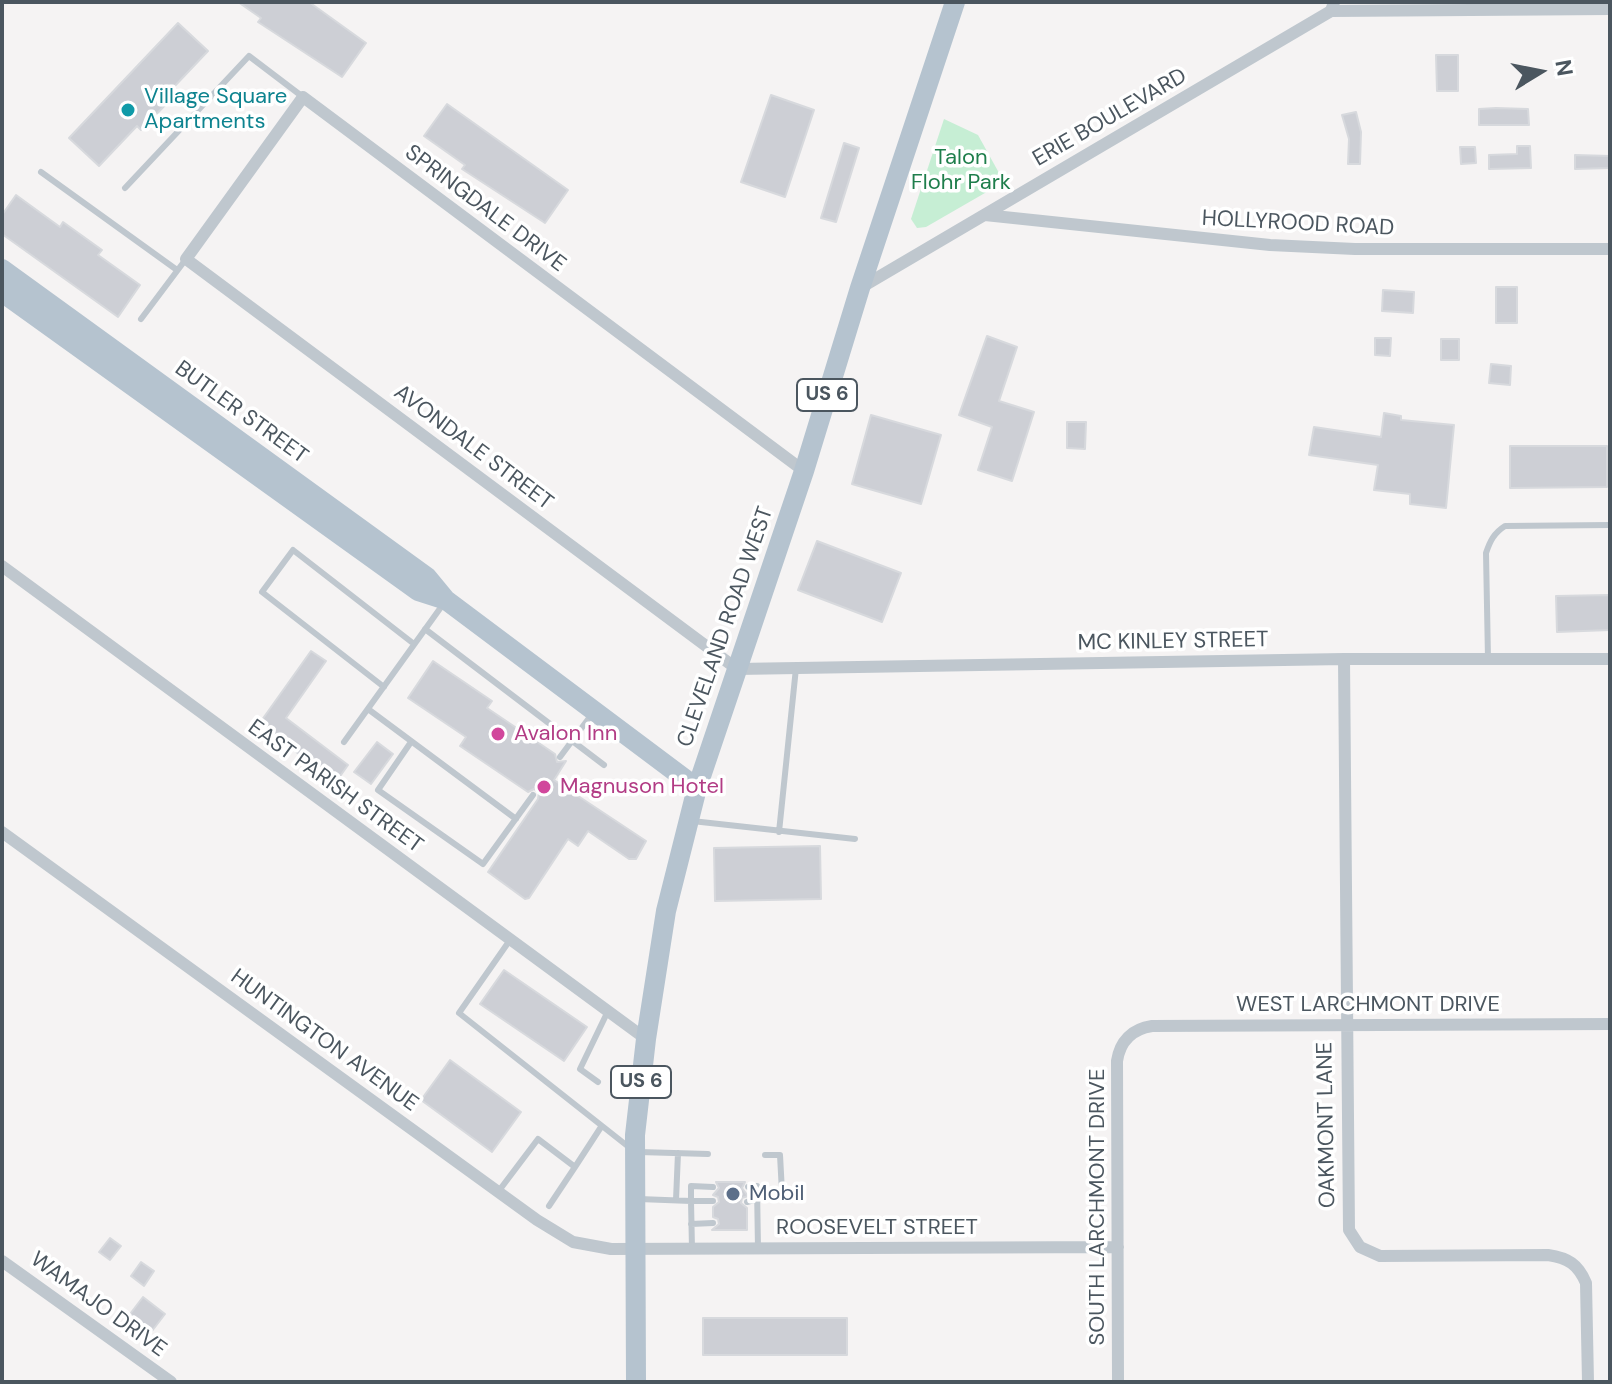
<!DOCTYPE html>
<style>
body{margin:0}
#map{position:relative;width:1612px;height:1384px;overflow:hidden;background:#f5f3f3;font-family:"DM Sans",sans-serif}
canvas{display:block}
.frame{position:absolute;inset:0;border:4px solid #4b565f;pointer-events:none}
.north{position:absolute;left:1500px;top:32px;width:80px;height:80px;-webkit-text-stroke:6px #fff;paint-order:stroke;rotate:80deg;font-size:22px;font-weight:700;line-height:32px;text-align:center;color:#4b565f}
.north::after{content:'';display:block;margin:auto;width:28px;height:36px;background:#4b565f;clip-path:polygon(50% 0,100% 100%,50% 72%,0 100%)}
</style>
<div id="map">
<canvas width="1612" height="1384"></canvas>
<div class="frame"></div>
<div class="north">N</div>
</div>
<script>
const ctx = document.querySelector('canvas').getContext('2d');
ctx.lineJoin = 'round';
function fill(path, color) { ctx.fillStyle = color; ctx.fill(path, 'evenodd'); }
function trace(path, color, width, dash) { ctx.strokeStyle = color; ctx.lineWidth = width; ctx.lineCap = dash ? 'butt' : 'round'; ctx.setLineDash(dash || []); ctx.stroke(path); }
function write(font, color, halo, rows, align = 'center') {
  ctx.font = font + ' "DM Sans",sans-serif'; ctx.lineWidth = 7; ctx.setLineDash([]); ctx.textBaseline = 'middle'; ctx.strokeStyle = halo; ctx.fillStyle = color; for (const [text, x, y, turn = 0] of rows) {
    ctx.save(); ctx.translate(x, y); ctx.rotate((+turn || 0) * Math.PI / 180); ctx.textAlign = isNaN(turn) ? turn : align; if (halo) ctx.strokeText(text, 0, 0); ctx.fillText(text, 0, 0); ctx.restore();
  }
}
fill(new Path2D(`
 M944 119 978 135 1004 182 926 227 917 228 911 219Z`), '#c6eed4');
const building = new Path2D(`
 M238 2H309L366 43 342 77 258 22 261 18Z
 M178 23 208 51 171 90 176 94 141 130 137 126 99 166 69 138Z
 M1436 55H1458V91H1437Z
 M771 95 814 110 785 197 741 182Z
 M447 104 568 190 545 223 462 169 465 165 424 136Z
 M1496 108 1528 109 1529 125H1479V109Z
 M1356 112 1361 132 1360 164H1348L1349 139 1342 115Z
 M844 143 859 148 836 222 821 218Z
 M1517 146H1530L1531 168 1489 169V155L1517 154Z
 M1460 147H1475L1476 163 1461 164Z
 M1575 155 1610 156V168L1575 169Z
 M16 195 60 227 63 222 102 250 98 255 140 285 118 317 2 234V215Z
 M1496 287H1517V323H1496Z
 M1383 290 1414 292 1413 313 1382 311Z
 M987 336 1017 347 999 401 1034 412 1012 481 978 470 992 427 959 415Z
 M1375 338H1391L1390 356 1375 355Z
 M1441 339H1459V360H1441Z
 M1491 364 1511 366 1510 385 1489 383Z
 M1384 413 1401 416V420L1454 425 1446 508 1410 504V494L1374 490 1378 465 1309 455 1314 427 1381 437Z
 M871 415 941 435 921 504 852 484Z
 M1067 422H1086L1085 449 1067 448Z
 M1510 446H1607V487L1510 488Z
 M817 541 901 573 882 622 798 590Z
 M1610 595V630L1557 632 1556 596Z
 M311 651 326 661 286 718 348 765 336 782 259 724Z
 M433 661 492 701 487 708 555 754 557 762 566 761 554 780 646 841 636 859H629L588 831 578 846 568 839 529 898 525 899 488 872 538 799 539 793 534 789 528 792 460 746 466 737 408 698Z
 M377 742 393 754 371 784 354 772Z
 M820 846 821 899 715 901 714 848Z
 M504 970 587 1027 564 1061 480 1004Z
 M450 1060 521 1112 492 1152 421 1100Z
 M716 1182H745L742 1188 748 1196 742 1198 741 1203 747 1208V1230H712L719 1224 718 1219 713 1217V1207L719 1202 718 1197 713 1195 719 1188Z
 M110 1238 121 1246 110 1260 99 1252Z
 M141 1262 154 1271 144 1286 131 1276Z
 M143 1297 165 1314 152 1331 130 1314Z
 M703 1318H847V1355H703Z`);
fill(building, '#cdcfd5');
trace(building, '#d7d9dd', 2);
trace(new Path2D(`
 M41 172 177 270
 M125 188 249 56 303 97
 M141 319 186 259
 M425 629 604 765
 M1488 659 1486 553C1490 541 1494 533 1505 526L1610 525
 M384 687 262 592 293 550 414 644
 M368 709 516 819
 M344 742 444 603
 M411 742 378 790 483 864 533 795
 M560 757 592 714
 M692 821 855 839
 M779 832 796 668
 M510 940 459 1013 630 1148
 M598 1082 580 1069 608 1011
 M639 1152 708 1154
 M748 1187 757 1186 758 1249
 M498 1192 538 1139 575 1167 601 1127
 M639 1199 691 1201 692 1249
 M676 1200 678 1153
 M713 1201H691V1186L713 1187
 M747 1202 782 1192 780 1155H765
 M549 1206 575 1167
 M691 1224 713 1223`), '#bfc7ce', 6);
trace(new Path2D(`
 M1331 11 1610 9
 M985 215 1270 245 1355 249H1610
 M860 288 1331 11 1334 2
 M804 471 303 97 186 259 737 669 1344 659H1610
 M2 566 646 1039
 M1344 659 1349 1230 1360 1247 1380 1256 1548 1255C1568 1258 1578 1264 1586 1283L1588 1382
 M2 832 537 1220 573 1242 611 1249 1118 1247
 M2 1261 171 1382
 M1118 1382 1117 1061C1120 1041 1132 1029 1152 1026L1610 1024`), '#bfc7ce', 12);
trace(new Path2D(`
 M2 269 427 577 446 600 697 788
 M2 292 418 591 446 600
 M636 1382 635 1135 646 1039 666 911 697 788 804 471 860 288 955 2`), '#b5c3cf', 20);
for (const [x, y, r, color] of [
 [128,110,8,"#0f9aa8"],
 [498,734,8,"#d1479c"],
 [544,787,8,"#d1479c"],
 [733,1194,8,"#5c6f8a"]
]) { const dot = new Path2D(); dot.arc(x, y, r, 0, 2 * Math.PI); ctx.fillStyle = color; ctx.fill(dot); trace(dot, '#fff', 3); }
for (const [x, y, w] of [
 [827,395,60],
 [641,1082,60]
]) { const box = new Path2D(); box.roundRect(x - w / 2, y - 16, w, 32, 6); ctx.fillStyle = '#fff'; ctx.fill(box); trace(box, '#4b565f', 2); }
write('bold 20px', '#4b565f', null, [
 ["US 6",827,395],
 ["US 6",641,1082]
]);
write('22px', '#0d838f', '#fff', [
 ["Village Square",144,97],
 ["Apartments",144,122]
], 'left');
write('22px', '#4b565f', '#fff', [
 ["ERIE BOULEVARD",1110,118,-30],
 ["SPRINGDALE DRIVE",485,209,37],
 ["HOLLYROOD ROAD",1298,224,3],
 ["BUTLER STREET",241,413,36],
 ["AVONDALE STREET",473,448,37],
 ["CLEVELAND ROAD WEST",726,627,-71],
 ["MC KINLEY STREET",1173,642,-1],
 ["EAST PARISH STREET",335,787,36],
 ["WEST LARCHMONT DRIVE",1368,1005],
 ["HUNTINGTON AVENUE",324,1041,36],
 ["OAKMONT LANE",1327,1125,-91],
 ["SOUTH LARCHMONT DRIVE",1098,1207,-90],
 ["ROOSEVELT STREET",877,1228],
 ["WAMAJO DRIVE",98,1305,36]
]);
write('22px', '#1f7e4c', '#fff', [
 ["Talon",961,158],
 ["Flohr Park",961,183]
]);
write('22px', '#b23c85', '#fff', [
 ["Avalon Inn",514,734],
 ["Magnuson Hotel",560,787]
], 'left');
write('22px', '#4e5e75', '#fff', [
 ["Mobil",749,1194]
], 'left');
</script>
